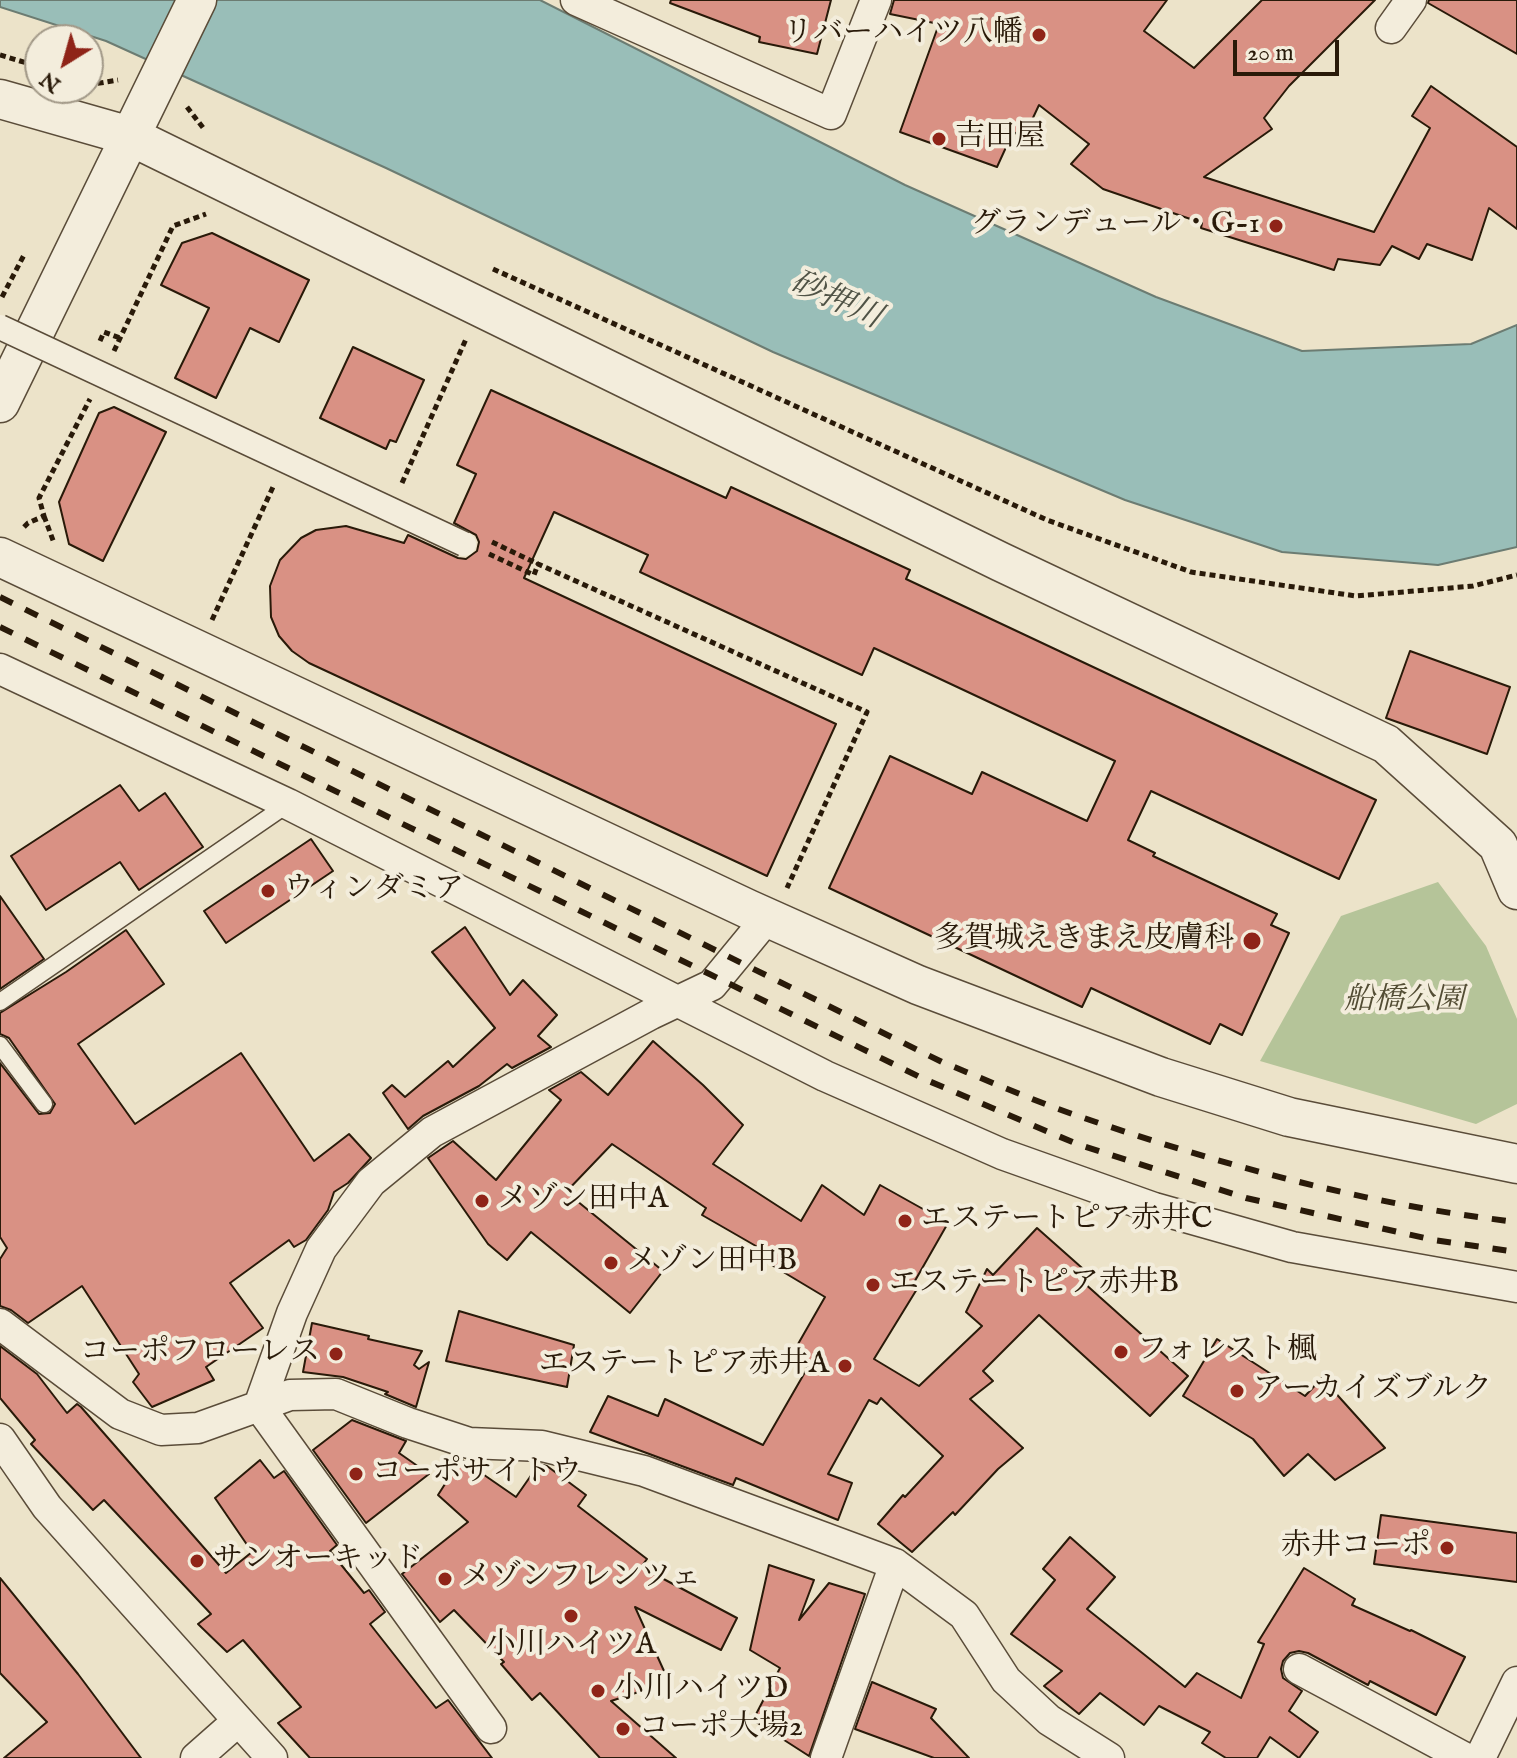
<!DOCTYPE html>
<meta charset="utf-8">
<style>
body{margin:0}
#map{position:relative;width:1517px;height:1758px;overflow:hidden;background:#ece3c9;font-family:"IM FELL English",serif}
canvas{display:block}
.north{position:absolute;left:24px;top:24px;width:80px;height:80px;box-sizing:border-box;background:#f3eddc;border:2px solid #a29988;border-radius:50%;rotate:217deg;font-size:22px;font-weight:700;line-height:32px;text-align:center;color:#291a09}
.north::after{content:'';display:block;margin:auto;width:28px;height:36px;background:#8f2418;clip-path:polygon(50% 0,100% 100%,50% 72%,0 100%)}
.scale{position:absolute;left:1233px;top:40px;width:106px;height:36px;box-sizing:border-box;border:4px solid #291a09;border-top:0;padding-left:10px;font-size:24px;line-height:28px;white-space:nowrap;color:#291a09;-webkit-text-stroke:6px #f3eddc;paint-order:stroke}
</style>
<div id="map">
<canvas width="1517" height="1758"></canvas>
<div class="north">N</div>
<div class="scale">20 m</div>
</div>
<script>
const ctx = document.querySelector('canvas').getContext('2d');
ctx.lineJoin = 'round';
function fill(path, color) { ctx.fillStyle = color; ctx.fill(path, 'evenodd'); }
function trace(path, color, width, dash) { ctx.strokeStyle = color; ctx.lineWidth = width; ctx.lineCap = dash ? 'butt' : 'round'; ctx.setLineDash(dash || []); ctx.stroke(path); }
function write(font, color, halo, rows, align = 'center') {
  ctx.font = font + ' "IM FELL English","Noto Serif JP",serif'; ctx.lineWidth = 8; ctx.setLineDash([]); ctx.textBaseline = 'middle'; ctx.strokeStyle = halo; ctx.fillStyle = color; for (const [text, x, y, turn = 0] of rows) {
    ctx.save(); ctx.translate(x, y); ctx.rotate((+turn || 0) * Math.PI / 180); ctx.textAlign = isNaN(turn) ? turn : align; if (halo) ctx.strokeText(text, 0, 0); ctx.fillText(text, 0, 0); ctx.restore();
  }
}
fill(new Path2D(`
 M1438 882 1486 946 1517 1019V1104L1476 1124 1260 1061 1341 916Z`), '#b5c499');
const water = new Path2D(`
 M0 0H540L905 185 1156 297 1302 351 1471 344 1517 325V547L1438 565 1282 552 1125 500 773 352 386 168 106 41 0 7Z`);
fill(water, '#99beb8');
trace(water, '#6c7c72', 2);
const building = new Path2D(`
 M671 0H831L817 54 759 42 760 37 670 3Z
 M894 0H1167L1144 31 1194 68 1262 0H1375L1289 86 1264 118 1272 129 1204 177 1374 232 1430 128 1412 116 1431 86 1517 147V229L1489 208 1472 260 1427 244 1419 259 1392 246 1380 265 1338 259 1334 270 1201 228 1202 223 1103 189 1071 164 1089 144 1039 105 1024 137 1013 132 997 167 900 132 939 24 890 14Z
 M1429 0H1517V54L1428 3Z
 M212 233 309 280 279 342 250 328 216 398 175 378 209 308 161 285 182 243Z
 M353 347 424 380 396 442 390 440 386 449 320 418Z
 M491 390 726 498 731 487 910 570 906 579 1376 800 1339 879 1151 791 1128 840 1155 853 1153 856 1277 914 1271 925 1289 933 1242 1035 1220 1024 1210 1044 1091 988 1082 1007 829 888 890 756 972 794 982 772 1087 821 1115 761 874 648 862 675 640 572 648 555 554 512 524 578 836 724 767 876 309 663 292 651 279 636 271 617 270 586 280 560 301 538 316 530 346 526 404 543 408 535 458 558 466 559 477 551 479 542 476 535 454 523 476 474 457 465Z
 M114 407 166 432 103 561 69 544 59 502 99 413Z
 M1410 651 1510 687 1487 754 1386 718Z
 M120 785 139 811 165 793 203 847 139 890 120 862 46 910 11 856Z
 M311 839 333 871 226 943 204 911Z
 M0 896 44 959 0 989Z
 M465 927 510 995 523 980 557 1015 538 1036 551 1047 512 1068 507 1064 479 1086 423 1116 408 1129 383 1093 392 1085 405 1097 448 1061 453 1067 495 1028 432 952Z
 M126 930 164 984 78 1044 135 1124 241 1053 314 1161 349 1134 371 1158 348 1183 334 1192 328 1210 306 1240 294 1247 289 1240 230 1283 263 1328 206 1367 214 1380 152 1407 133 1382 139 1374 82 1286 28 1323 11 1310 0 1306V1259L7 1248 0 1237V1063L39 1114 50 1113 55 1104 9 1038 0 1034V1013L66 972Z
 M653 1041 703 1085 743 1125 713 1164 801 1221 822 1185 864 1215 880 1185 948 1223 912 1286 917 1289 874 1359 919 1386 982 1326 966 1312 987 1269 993 1275 1037 1228 1090 1275 1083 1282 1188 1376 1150 1416 1039 1315 983 1371 993 1381 970 1399 1023 1448 998 1469 955 1515 953 1512 912 1552 878 1524 903 1495 905 1497 943 1456 881 1398 877 1404 869 1400 828 1474 852 1483 838 1520 736 1478 733 1485 590 1432 608 1396 658 1416 665 1399 763 1445 808 1367 790 1358 825 1297 770 1264 775 1257 702 1215 706 1208 612 1144 566 1192 663 1271 630 1313 531 1232 507 1260 488 1244 428 1158 453 1141 496 1180 561 1100 549 1090 581 1072 608 1095Z
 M459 1311 574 1345 567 1387 446 1361Z
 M312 1323 369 1336 368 1339 422 1351 414 1365 419 1369 429 1362 416 1407 385 1394 388 1392 343 1377 303 1372Z
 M1217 1339 1305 1396 1322 1378 1385 1448 1335 1480 1308 1454 1284 1476 1253 1439 1183 1396Z
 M0 1346 37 1374 67 1413 77 1404 81 1407 226 1573 252 1552 215 1498 260 1460 274 1478 284 1471 337 1545 330 1551 364 1593 369 1590 385 1612 370 1624 436 1708 448 1700 492 1758H310L278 1723 301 1707 243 1640 227 1652 198 1624 211 1614 104 1500 93 1510 31 1444 35 1440 0 1398Z
 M352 1420 406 1441 399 1453 429 1474 366 1523 313 1450Z
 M461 1459 516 1497 539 1464 547 1466 586 1495 578 1506 647 1559 641 1567 737 1618 721 1650 635 1607 669 1682 611 1701 676 1758H600L540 1693 532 1700 501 1664 504 1662 454 1610 440 1622 402 1574 468 1522 438 1495Z
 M1381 1515 1517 1533V1582L1374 1564Z
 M1070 1537 1115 1577 1087 1609 1185 1687 1197 1673 1241 1698 1264 1644 1258 1642 1304 1568 1355 1599 1352 1605 1410 1631 1411 1630 1465 1657 1436 1715 1370 1681 1368 1685 1308 1653 1299 1651 1290 1653 1283 1661 1281 1669 1283 1678 1302 1691 1289 1711 1318 1732 1299 1758 1270 1737 1257 1758H1226L1202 1743 1210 1732 1159 1706 1144 1725 1100 1693 1079 1714 1044 1686 1062 1671 1011 1634 1055 1580 1043 1569Z
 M769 1565 814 1580 799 1620 829 1583 865 1594 809 1756 753 1720 780 1668 750 1650Z
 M0 1578 78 1674 141 1758H4L47 1722 0 1673Z
 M872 1682 936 1709 931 1718 969 1758H934L855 1729Z`);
fill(building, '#d99184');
trace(building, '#291a09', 2);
const service = new Path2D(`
 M0 1002 288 804
 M0 1045 44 1104`);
const minor = new Path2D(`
 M576 0 831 114 876 0
 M1391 28 1411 0
 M0 669 288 804 825 1076 1002 1154 1154 1208 1292 1247 1517 1287
 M0 1324 120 1414 161 1430 198 1428 290 1395 336 1394 408 1423 469 1443 542 1446 644 1471 895 1564 964 1615 1006 1680 1049 1720 1109 1758
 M0 1439 47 1507 272 1758
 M1299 1669 1465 1758
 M491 1728 259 1406 292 1313 321 1249 371 1182 432 1132 651 1014 712 985 768 917
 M196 1758 238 1721
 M826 1758 895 1564
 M1480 1758 1517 1682`);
const tertiary = new Path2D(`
 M0 99 130 136 1001 562 1386 744 1498 845 1517 890
 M0 403 197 0
 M0 557 748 909 918 985 1161 1077 1289 1117 1517 1164`);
trace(service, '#5a4c39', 19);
trace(minor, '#5a4c39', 33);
trace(tertiary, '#5a4c39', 41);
trace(new Path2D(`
 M0 55 40 67
 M88 82 94 84 118 80
 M187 107 204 129
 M493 269 1047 520 1191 572 1356 596 1473 586 1517 575
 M2 297 24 255
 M100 341 104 332 120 338
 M114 351 173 226 206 214
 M402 483 466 339
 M44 516 54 543
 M24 527 28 523 44 516 39 498 90 399
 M492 542 538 564
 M489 554 534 575 538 564 867 712 787 888
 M212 620 273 487`), '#291a09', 5, [6, 4]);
trace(service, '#f3eddc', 16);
trace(minor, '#f3eddc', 30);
trace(tertiary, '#f3eddc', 38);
trace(new Path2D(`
 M0 597 942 1062C989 1081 1036 1102 1084 1118 1225 1166 1369 1205 1517 1222
 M0 627 924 1079 1077 1144 1246 1198 1434 1240 1517 1252`), '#291a09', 6, [14, 14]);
const pedestrianBridge = new Path2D(`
 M0 327 464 544`);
trace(pedestrianBridge, '#5a4c39', 27, []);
trace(pedestrianBridge, '#f3eddc', 24);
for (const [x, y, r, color] of [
 [1039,35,8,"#8f2418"],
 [939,139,8,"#8f2418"],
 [1276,226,8,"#8f2418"],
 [268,891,8,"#8f2418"],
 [1252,941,10,"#8f2418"],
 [482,1201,8,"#8f2418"],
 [905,1221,8,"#8f2418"],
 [611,1263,8,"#8f2418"],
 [873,1285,8,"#8f2418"],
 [1121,1352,8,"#8f2418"],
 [336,1354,8,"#8f2418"],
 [845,1366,8,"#8f2418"],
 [1237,1391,8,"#8f2418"],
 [356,1474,8,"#8f2418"],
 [1447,1548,8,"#8f2418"],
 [197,1561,8,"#8f2418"],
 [445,1579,8,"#8f2418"],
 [571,1616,8,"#8f2418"],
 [598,1691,8,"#8f2418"],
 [623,1729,8,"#8f2418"]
]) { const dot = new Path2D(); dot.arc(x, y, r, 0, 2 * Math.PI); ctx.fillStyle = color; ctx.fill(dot); trace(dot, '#f3eddc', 3); }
write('30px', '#291a09', '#f3eddc', [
 ["リバーハイツ八幡",1023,35,"right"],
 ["吉田屋",955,139],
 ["グランデュール・G-1",1260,226,"right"],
 ["ウィンダミア",284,891],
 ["多賀城えきまえ皮膚科",1234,941,"right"],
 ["メゾン田中A",498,1201],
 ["エステートピア赤井C",921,1221],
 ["メゾン田中B",627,1263],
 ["エステートピア赤井B",889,1285],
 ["フォレスト楓",1137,1352],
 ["コーポフローレス",320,1354,"right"],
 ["エステートピア赤井A",829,1366,"right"],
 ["アーカイズブルク",1253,1391],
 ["コーポサイトウ",372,1474],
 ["赤井コーポ",1431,1548,"right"],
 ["サンオーキッド",213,1561],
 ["メゾンフレンツェ",461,1579],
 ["小川ハイツA",571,1647,"center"],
 ["小川ハイツD",614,1691],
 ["コーポ大場2",639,1729]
], 'left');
write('italic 30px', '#534d34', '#f3eddc', [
 ["船橋公園",1404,1002]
]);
write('italic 32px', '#505346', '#f3eddc', [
 ["砂押川",835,302,24]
]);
</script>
